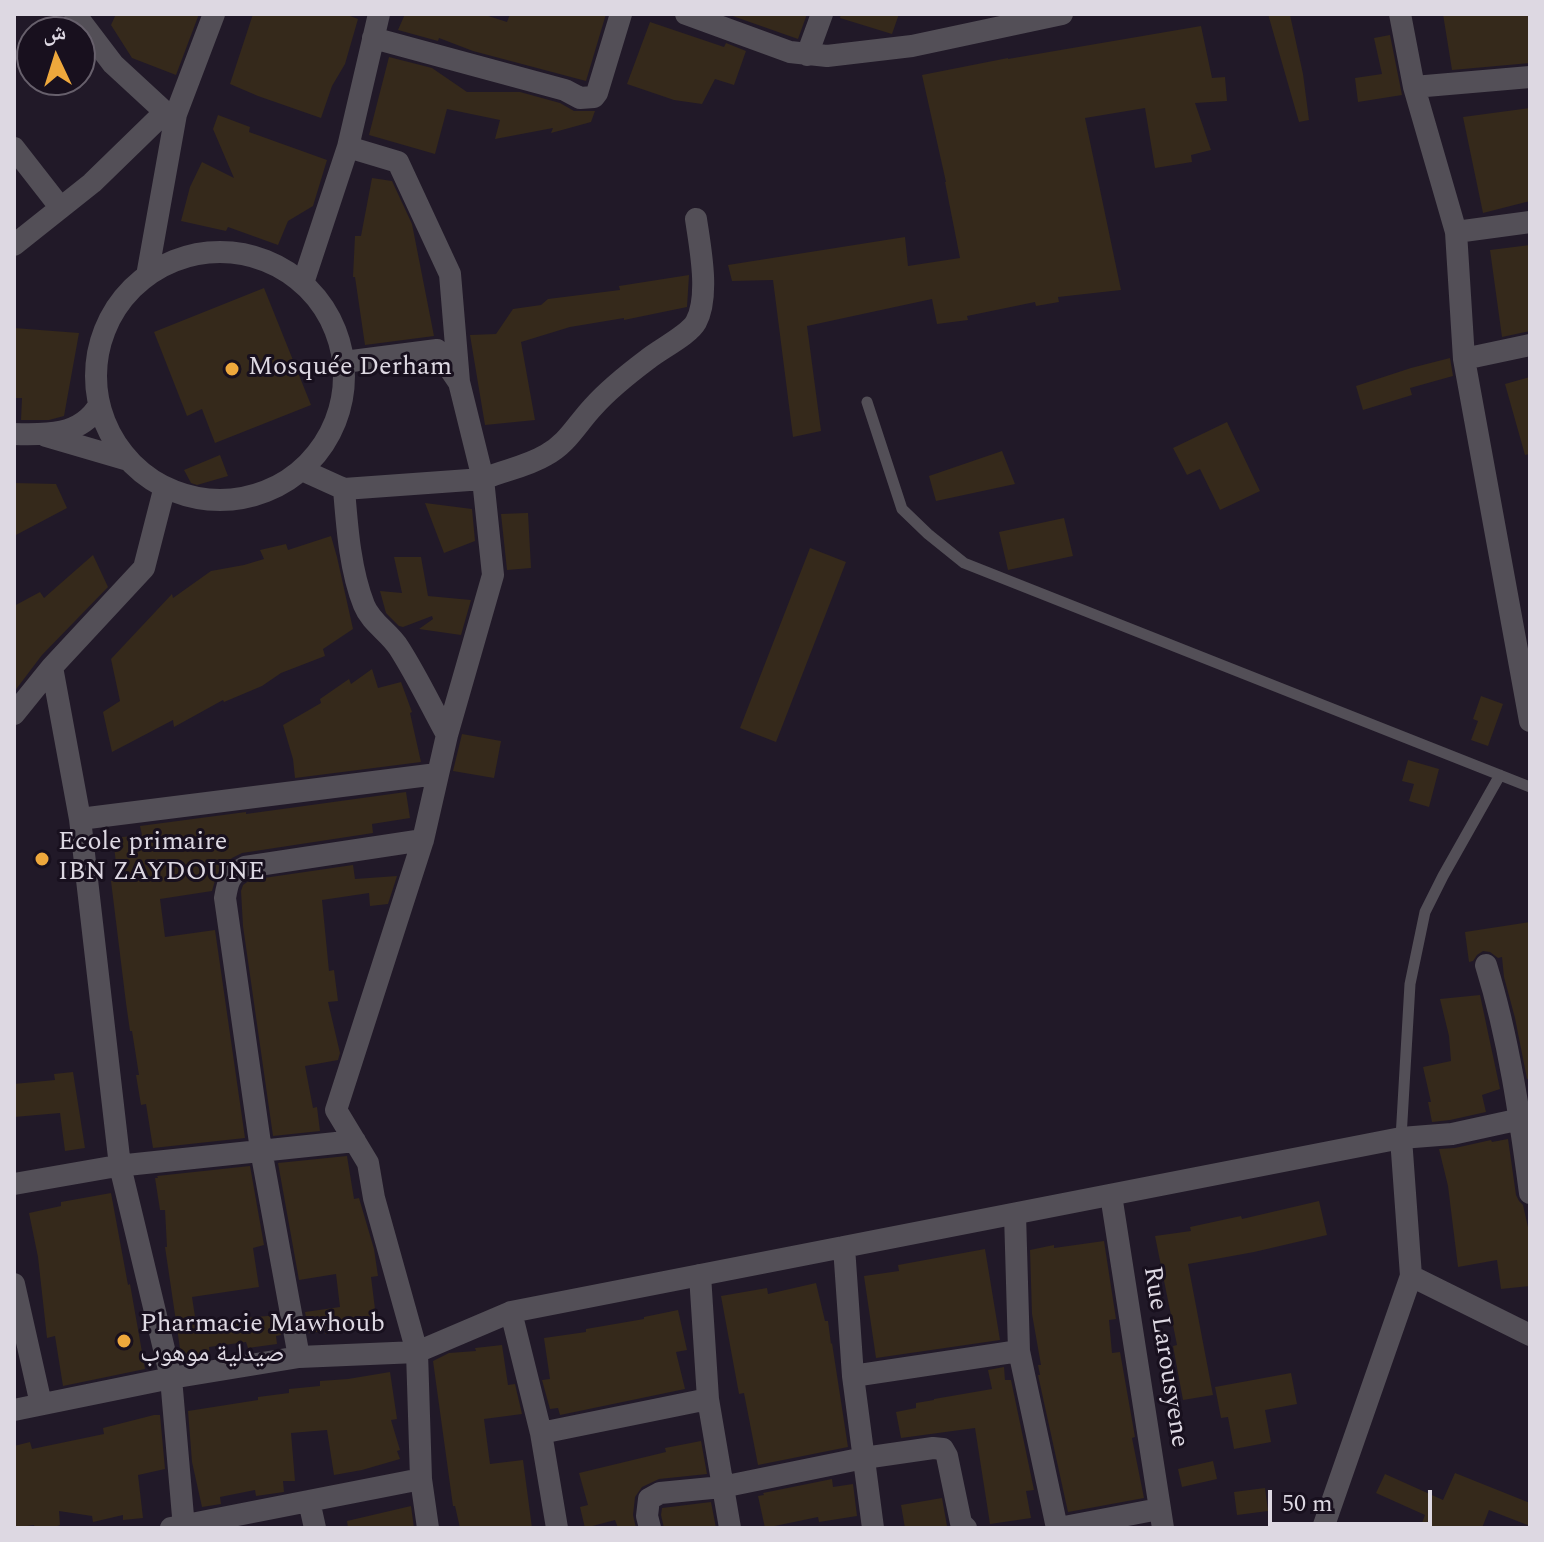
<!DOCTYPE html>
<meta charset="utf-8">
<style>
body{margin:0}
#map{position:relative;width:1544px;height:1542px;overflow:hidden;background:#211928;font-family:Spectral,"Noto Naskh Arabic",serif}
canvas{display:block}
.frame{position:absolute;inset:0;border:16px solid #ddd8e2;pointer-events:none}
.north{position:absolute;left:16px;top:16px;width:80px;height:80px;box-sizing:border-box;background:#18101e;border:2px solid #67606c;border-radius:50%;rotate:356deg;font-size:22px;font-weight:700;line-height:32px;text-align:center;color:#ddd8e2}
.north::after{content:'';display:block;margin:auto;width:28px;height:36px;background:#eea83c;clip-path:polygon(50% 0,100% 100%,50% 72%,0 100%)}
.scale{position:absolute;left:1268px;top:1490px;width:164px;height:36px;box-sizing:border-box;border:4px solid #ddd8e2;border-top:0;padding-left:10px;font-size:24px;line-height:28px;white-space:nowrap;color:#ddd8e2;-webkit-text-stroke:6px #18101e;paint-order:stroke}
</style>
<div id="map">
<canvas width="1544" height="1542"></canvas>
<div class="frame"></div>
<div class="north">ش</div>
<div class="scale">50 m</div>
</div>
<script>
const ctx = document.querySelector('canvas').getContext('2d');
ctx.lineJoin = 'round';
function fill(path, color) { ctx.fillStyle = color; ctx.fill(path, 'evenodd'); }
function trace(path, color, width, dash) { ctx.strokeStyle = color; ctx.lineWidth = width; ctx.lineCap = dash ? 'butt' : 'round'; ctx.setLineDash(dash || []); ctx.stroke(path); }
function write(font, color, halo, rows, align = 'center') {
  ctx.font = font + ' Spectral,"Noto Naskh Arabic",serif'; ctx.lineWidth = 6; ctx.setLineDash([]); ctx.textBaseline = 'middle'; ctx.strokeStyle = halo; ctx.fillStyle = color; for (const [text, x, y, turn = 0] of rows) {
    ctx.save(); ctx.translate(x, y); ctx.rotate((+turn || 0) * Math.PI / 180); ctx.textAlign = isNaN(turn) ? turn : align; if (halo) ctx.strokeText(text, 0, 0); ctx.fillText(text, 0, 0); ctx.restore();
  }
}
fill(new Path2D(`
 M116 14H199L176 75 132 58 111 25Z
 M253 14H345L358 19 345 64 332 86 321 118 258 96 230 84Z
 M405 14H482L507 22 510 14H606L586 81 473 51 439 38 438 41 398 30Z
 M727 14H807L798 39Z
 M841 14H899L892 34 840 18Z
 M1268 14 1290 15 1303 74 1309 120 1299 122Z
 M1443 14H1530V63L1452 70Z
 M650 22 724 47 726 43 746 51 734 85 715 79 702 104 674 100 627 84Z
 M1201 26 1212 78 1225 77 1227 101 1195 103 1211 150 1191 155 1192 162 1155 168 1145 108 1085 118 1121 290 1058 297 1059 302 1036 306 1035 302 967 316 968 320 937 324 932 299 807 326 821 431 793 437 773 280 732 281 728 265 905 237 908 266 960 258 945 182H946L922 75 1008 58V59Z
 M1390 35 1402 95 1358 102 1355 78 1382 74 1374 38Z
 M389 57 432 68 467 92H520L560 103 574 111H595L591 122 551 133 553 128 495 139 500 120 447 109 435 154 369 135Z
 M1530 108V201L1483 213 1463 117Z
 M218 115 250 127 249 132 327 160 313 206 288 221 278 245 228 227 226 231 181 221 190 187 202 162 234 178 213 129Z
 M372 178 392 181 412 224 434 336 365 345 355 277H353L355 236H361Z
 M1530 245V331L1502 337 1490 250Z
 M689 275 687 307 624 320V318L570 327 521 342 535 420 485 425 470 335 496 334 513 309 541 305 548 299 620 290 619 286Z
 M264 288 311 405 215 443 202 409 187 416 154 332Z
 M14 328 79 333 64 416 49 420H21L22 398H14Z
 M1450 358 1453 376 1410 388 1412 395 1363 410 1356 386 1411 368Z
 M1530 377V454L1525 455 1505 384Z
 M1227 422 1260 491 1220 510 1200 469 1187 475 1173 448Z
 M1002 451 1015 484 936 501 929 476Z
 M220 455 228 476 197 485 191 483 184 470Z
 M14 483 56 484 67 508 14 536Z
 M425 503 472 509 475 541 444 553Z
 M526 513H528L531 568 507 570 501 514Z
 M1064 518 1073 556 1008 570 999 532Z
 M331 536 337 557 353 629 323 649 325 656 281 673 262 686 224 702 223 700 174 727 173 720 112 752 103 712 120 701 111 659 172 594 173 598 211 571 244 565 264 559 260 550 286 544 288 550Z
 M810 548 846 562 776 742 740 728Z
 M93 555 108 587 42 655 14 692V606L40 592 44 598Z
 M394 557H421L428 596 471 600 461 635 419 629 433 619 432 616 403 627 399 626 386 613 380 591 402 593Z
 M372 669 378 688 401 682 412 712 410 713 421 762 295 778 293 759 283 725 321 703 320 699 349 679 351 684Z
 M1481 696 1503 704 1488 746 1471 740 1478 721 1473 719Z
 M462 734 501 741 494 778 453 771Z
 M1408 760 1439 769 1429 807 1409 801 1414 784 1402 781Z
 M406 792 410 818 372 824 373 833 242 853 232 858 221 868 216 877 212 891 160 899 165 937 215 930 245 1138 153 1148 146 1104 141 1105 136 1075H139L132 1031H130L126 1003 111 881 118 880 113 838 142 835 140 826 246 812V814Z
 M353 865 355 879 397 876 388 904 370 906 369 893 322 900 329 971 334 970 338 1001 328 1002 340 1053 338 1060 305 1066 313 1108 317 1107 320 1131 273 1136 243 926 241 891 243 885 250 880Z
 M1530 922V1078L1527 1079 1515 1018 1504 977 1502 957 1498 958 1490 952 1483 951 1477 955 1473 961 1469 962 1465 932Z
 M1480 995 1500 1089 1482 1095 1486 1112 1450 1120 1432 1122 1428 1102H1431L1423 1067 1451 1061 1449 1036 1440 999Z
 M73 1072 85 1148 65 1151 60 1113 14 1117V1084L55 1080 54 1074Z
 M1508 1139 1516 1195 1519 1201 1523 1205 1530 1236V1286L1501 1289 1497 1260 1458 1267 1448 1186 1439 1149 1455 1148 1491 1140 1492 1142Z
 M347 1156 354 1199 359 1198 374 1249 378 1276 371 1277 377 1325 325 1334V1331L309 1333 305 1312 340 1307 336 1274 299 1280 278 1163Z
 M250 1166 264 1245 253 1248 259 1287 192 1297 196 1323 277 1315 281 1335 276 1336 277 1344 248 1348 246 1342 209 1347 210 1357 182 1362 165 1247H167L165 1210H160L155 1178H158L157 1176Z
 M111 1193 128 1285 130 1284 145 1369 63 1386 55 1336 47 1338 38 1257 29 1213 61 1206V1202Z
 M1319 1201 1327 1235 1254 1252 1188 1264 1213 1395 1183 1400 1173 1346 1177 1345 1155 1236 1191 1231 1190 1227 1241 1216 1242 1219Z
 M1104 1241 1116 1319 1109 1320 1112 1353 1120 1352 1135 1437 1132 1438 1144 1498 1068 1512 1038 1375H1040L1038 1365H1041L1032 1314 1030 1250 1054 1245V1248Z
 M985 1249 1000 1340 876 1358 864 1276 899 1271 898 1265Z
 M816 1283 825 1321H828L831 1344 832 1343 848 1447 758 1465 744 1393 739 1394 721 1296 767 1288 768 1294Z
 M678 1310 687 1350 676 1352 685 1389 560 1415 558 1408 550 1409 542 1380 550 1379 544 1338 586 1332V1329L644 1319V1317Z
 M502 1345 508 1385 515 1384 522 1414 484 1419 490 1464 523 1460 532 1528H460L455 1506H453L433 1361 449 1353 476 1351 475 1348Z
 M1004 1367 1005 1380H1011L1034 1490 1026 1491 1031 1518 990 1524 975 1428 901 1438 896 1412 916 1408V1403L934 1400V1399L992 1389 988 1370Z
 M390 1372 397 1419 391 1420 400 1450 397 1451 400 1459 362 1470 334 1475 327 1430 291 1433 295 1481H283L284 1492 256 1496 255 1490 220 1497 221 1504 202 1507 192 1462 188 1411 258 1400V1397L289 1393V1389L320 1386V1381L348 1379Z
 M1291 1373 1297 1404 1265 1410 1271 1442 1234 1449 1228 1417 1221 1418 1215 1387Z
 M154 1415H160L165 1469 138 1475 143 1518 123 1520V1515L93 1522 92 1516 59 1511 60 1525 52 1528H35L34 1525 14 1528V1446L30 1442 32 1449 104 1434 103 1428Z
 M701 1441 707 1474 659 1479 642 1487 635 1497 633 1515 636 1528H618L615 1520 585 1528 580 1507 588 1505 579 1473 666 1452 665 1448Z
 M1213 1461 1217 1479 1182 1487 1178 1469Z
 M1455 1473 1530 1503V1526L1489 1510 1482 1528H1420L1425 1515 1376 1493 1385 1474 1443 1500Z
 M832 1479 833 1487 853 1484 857 1516 819 1522 818 1517 765 1528 758 1496 764 1495 763 1493Z
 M1265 1488 1268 1511 1237 1515 1234 1492Z
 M942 1498 947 1526 905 1528 901 1505Z
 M711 1502 716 1528H664L661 1515 662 1508Z
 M411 1506 414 1528H348L347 1521Z`), '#35291b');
trace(new Path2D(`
 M867 402 902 509 928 534 964 563 1530 787
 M1401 1138 1410 984 1425 912 1443 876 1500 775`), '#534f57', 11);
trace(new Path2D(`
 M75 14 113 64 165 112 176 114
 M686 14 790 52 827 56 912 46 1062 14
 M1400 14 1414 87 1456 232 1464 359 1530 721
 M373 38 565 90 580 98 594 97 597 93 621 14
 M807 55 822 14
 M1414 87 1530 77
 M348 147 398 162 450 274 459 382 483 479 493 575 447 735 423 840 336 1110 368 1163 374 1198 417 1352 421 1479 428 1528
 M14 148 60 207
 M1456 232 1530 222
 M14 245 92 183 165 112
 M96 376a124 124 0 1 1 248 0a124 124 0 1 1-248 0Z
 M147 276 176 114 214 14
 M303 283 348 147 379 14
 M1464 359 1530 345
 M344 362 437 350 458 381
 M14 434C46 435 81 436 99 405
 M46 436 128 460
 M302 470 344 489 483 479C504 470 526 467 546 455 567 444 577 424 593 407 609 389 628 374 648 359 660 349 689 335 696 322 710 296 700 247 696 219
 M344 489C347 526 350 570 364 605 371 623 389 632 399 648 417 676 431 706 447 735
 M52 667 80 819 120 1166 171 1378 184 1528
 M14 714 52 667 144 568 164 490
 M80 819 437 774
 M1486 965C1509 1039 1520 1117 1530 1193
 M1401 1138 1411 1276 1530 1335
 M14 1184 117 1166 355 1141
 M1111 1195 1163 1528
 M1015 1214 1019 1351 1057 1528
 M844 1247 853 1376 873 1528
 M700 1275 708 1399 730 1528
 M14 1284 41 1404
 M511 1312 541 1433 557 1528
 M299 1357 261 1150 225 898C228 881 229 875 245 867L423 840
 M853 1376 1019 1351
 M14 1410 171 1378 299 1357 417 1352 511 1312 1401 1138 1452 1134 1530 1117
 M541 1433 708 1399
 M309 1501 315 1528
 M171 1528 421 1479
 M650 1528 647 1516 649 1499 660 1493 722 1487 864 1458 933 1448 943 1449 947 1456 961 1523 966 1528
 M1059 1528 1159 1509
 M1323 1528 1411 1276`), '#534f57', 22);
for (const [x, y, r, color] of [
 [232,369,8,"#eea83c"],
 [42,859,8,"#eea83c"],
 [124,1341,8,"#eea83c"]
]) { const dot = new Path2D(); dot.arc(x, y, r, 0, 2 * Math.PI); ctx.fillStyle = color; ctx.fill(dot); trace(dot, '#18101e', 3); }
write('26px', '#ddd8e2', '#18101e', [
 ["Mosquée Derham",248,369],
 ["Ecole primaire",58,844],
 ["IBN ZAYDOUNE",58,874],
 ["Pharmacie Mawhoub",140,1326],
 ["صيدلية موهوب",140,1356]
], 'left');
write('26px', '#ddd8e2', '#18101e', [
 ["Rue Larousyene",1164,1357,81]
]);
</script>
